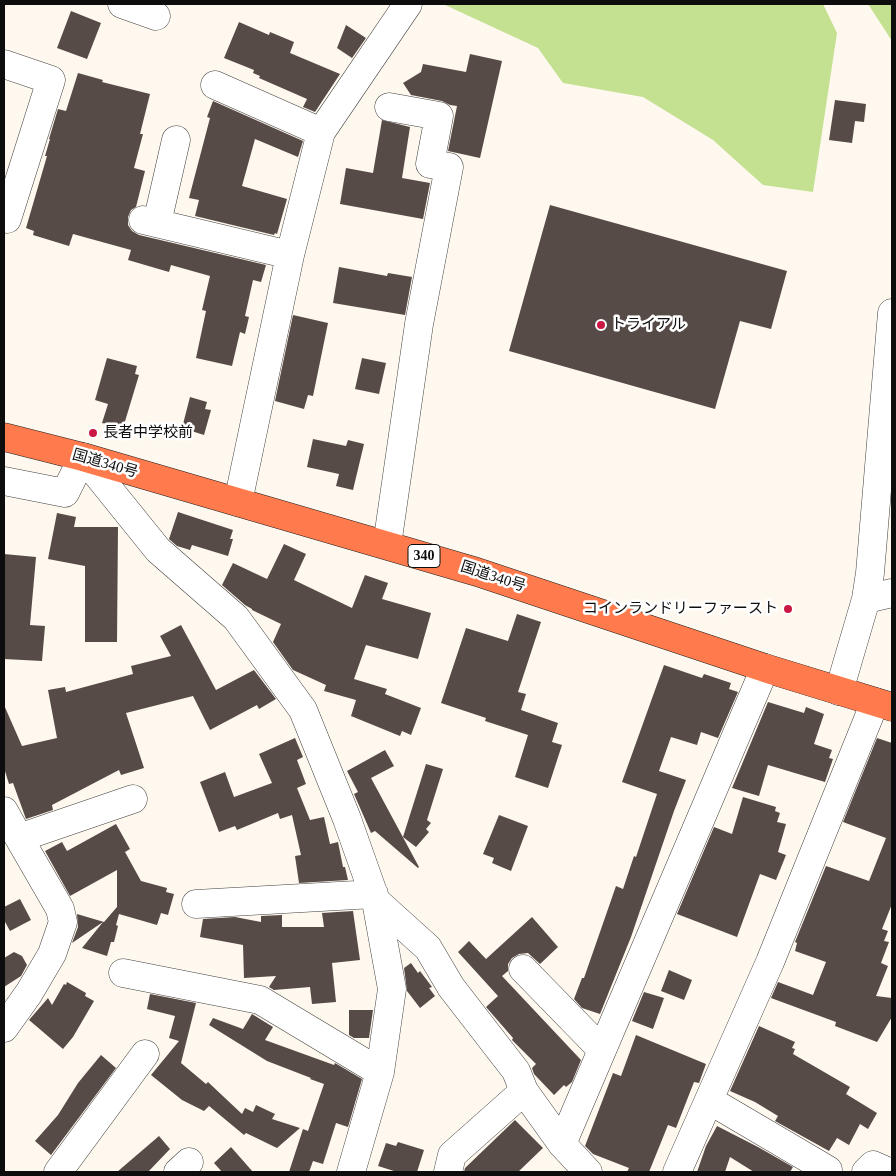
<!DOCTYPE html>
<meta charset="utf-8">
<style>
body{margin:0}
#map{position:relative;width:896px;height:1176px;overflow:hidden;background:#fff8ee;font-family:"Times New Roman",serif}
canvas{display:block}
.frame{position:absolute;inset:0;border:5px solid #0d0d0d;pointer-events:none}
</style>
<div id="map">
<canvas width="896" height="1176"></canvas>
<div class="frame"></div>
</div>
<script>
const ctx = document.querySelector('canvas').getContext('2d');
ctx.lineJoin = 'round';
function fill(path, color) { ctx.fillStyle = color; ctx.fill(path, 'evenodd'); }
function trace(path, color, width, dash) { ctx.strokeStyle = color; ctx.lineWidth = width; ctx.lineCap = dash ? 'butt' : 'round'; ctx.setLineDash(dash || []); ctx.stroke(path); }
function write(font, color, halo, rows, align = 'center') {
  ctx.font = font + ' "Times New Roman","Noto Sans JP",serif'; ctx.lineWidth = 5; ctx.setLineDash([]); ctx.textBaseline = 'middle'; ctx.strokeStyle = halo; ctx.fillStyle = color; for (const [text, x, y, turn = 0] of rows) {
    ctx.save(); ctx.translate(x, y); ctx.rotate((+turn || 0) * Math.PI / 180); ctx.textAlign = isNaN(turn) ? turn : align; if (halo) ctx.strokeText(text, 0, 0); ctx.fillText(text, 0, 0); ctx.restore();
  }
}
fill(new Path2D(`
 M443 4H823L837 33 813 192 763 185 713 140 643 97 563 83 538 48Z
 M868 4H892V41Z`), '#c4e091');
fill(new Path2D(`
 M71 11 101 23 87 59 57 48Z
 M239 22 269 35 270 32 294 42 290 53 340 74 315 112 303 107 307 99 259 78 260 76 253 73 254 70 224 58Z
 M346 25 366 38 352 58 337 48Z
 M470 54 502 61 480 158 448 151 457 106 450 105 442 101 411 95 403 83 421 72 423 64 466 72Z
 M78 73 103 80 102 82 150 94 140 134H143L134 168 145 171 136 207 131 210 128 217V225L132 231 139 235 266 265 261 282 253 280 245 316 249 317 245 334 240 332 232 366 196 358 206 311 202 310 210 276 171 265 169 272 128 260 131 250 73 234 69 246 33 235 34 231 26 228 47 156H45L50 139H49L58 109 66 111Z
 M835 100 866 104 864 122 855 121 852 143 829 140Z
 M213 101 303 141 298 157 255 139 242 186 287 199 277 234 275 233 274 235 195 216 199 200 189 198 210 118 207 117Z
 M382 120 410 127 402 178 430 183 423 219 340 204 346 168 373 173Z
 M550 205 787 271 771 329 740 321 715 409 509 351Z
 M339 267 387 276 388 273 412 277 405 315 333 303Z
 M293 315 328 323 313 396 308 395 304 409 275 401Z
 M107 358 137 366 135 374 139 375 123 428 102 423 108 404 95 400Z
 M362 358 386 363 379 394 355 389Z
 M190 397 207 402 205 409 211 410 204 435 182 428Z
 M313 439 346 446 348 440 364 444 353 490 336 486 339 474 307 467Z
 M178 512 233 530 230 539H233L228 556 192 545 190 550 177 546 169 539Z
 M57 513 76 517 74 527H118L117 642H85V566L48 559Z
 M284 544 306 554 294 580 352 608 365 575 388 583 382 599 431 613 418 659 366 645 354 679 387 689 385 694 421 708 411 735 402 731 400 736 351 716 356 700 324 691 326 685 293 670 273 642 281 624 252 610V609L245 605 222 585 233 563 267 579Z
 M4 554 36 557 30 625 45 626 42 661 4 659Z
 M517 614 541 622 518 692 526 694 521 710 558 723 552 742 562 745 548 788 515 777 528 735 485 721 486 718 441 703 466 628 508 641Z
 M181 625 216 690 254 670 276 699 259 709 257 705 210 730 193 696 126 713 144 768 121 775 119 770 52 805 53 810 26 819 13 783 9 784 4 768V705L22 746 57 738 48 690 65 687 66 692 133 674 131 666 171 656 160 636Z
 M664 665 702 678 704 674 731 683 729 689 738 692 718 738 701 732 697 745 671 737 659 771 686 780 674 811 631 937 600 1014 582 1008 574 999 582 978H584L616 886 623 889 634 856 636 857 657 794 622 782Z
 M768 702 804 713 806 707 824 714 814 744 832 750 829 758 833 759 825 782 768 765 759 796 732 788Z
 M295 738 303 757 297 760 306 784 297 788 310 820 324 817 330 844 338 842 343 867H345L348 880 299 883 295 856 301 855 292 815 280 819 278 813 237 830 235 826 219 832 200 782 225 772 234 797 272 783 259 754Z
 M877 738 892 743V904L882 929 888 931 884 941 889 942 881 963 888 966 876 996 892 998V1017L877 1042 835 1026 836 1022 771 998 778 982 813 995 826 962 795 951 797 943 795 942 826 866 869 881 886 838 843 822Z
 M385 750 394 766 371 778 419 867 418 868 375 831 371 833 354 794 358 792 347 771Z
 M426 764 443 769 427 820 431 823 426 829 429 832 416 847 403 837Z
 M743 797 776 807 775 811 780 813 777 822 786 824 778 852 786 855 776 880 760 874 737 937 677 914 714 827 732 834Z
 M499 815 528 826 511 871 492 863 494 858 483 854Z
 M116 824 130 849 125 852 141 881 167 888 166 892 174 894 168 915 161 913 157 925 119 914 116 925 118 926 114 942H111L107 956 82 948 103 922 72 943 78 927 77 914 104 922 117 907V870L70 896 45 851 62 842 67 851Z
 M20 899 31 920 10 931 4 920V907Z
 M353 911 360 960 332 963 336 1002 312 1004 310 987 274 990 269 987 276 976 244 978 243 945 200 937 203 919 235 917 261 922V916L282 915V927H324L322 913Z
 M532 917 558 947 540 964 528 953 519 954 512 958 508 964V971L502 976 581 1060 572 1082 566 1087 564 1085 554 1095 534 1074 532 1068 536 1064 512 1040 513 1038 486 1007 498 996 458 952 469 941 486 959Z
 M14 952 22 956 27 965 21 976 4 987V958Z
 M411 963 418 973 420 971 432 987 429 988 435 996 420 1008 407 991 404 968Z
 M669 970 692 980 684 1000 661 991Z
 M67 982 86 993 85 996 94 1001 73 1037 63 1049 29 1020 48 998 52 1005 64 984 66 985Z
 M644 992 664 998 653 1029 632 1021Z
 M150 994 196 1003 181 1063 206 1084 208 1082 242 1114 245 1108 253 1112 256 1105 275 1114 272 1119 300 1128 277 1148 246 1133 244 1135 209 1106 204 1111 182 1100 151 1075 179 1041 169 1038 175 1016 147 1009Z
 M349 1010H373L369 1038H354L349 1035Z
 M252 1014 273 1027 265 1040 334 1065 335 1063 362 1079 348 1127 336 1123 323 1164 313 1161 309 1172H289L303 1129 308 1131 324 1084 310 1079 311 1078 267 1061 209 1025 213 1018 243 1029Z
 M759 1026 795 1042 792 1048 795 1049 793 1054 850 1087 846 1094 877 1113 868 1129 860 1124 849 1145 837 1138 829 1151 775 1121 778 1116 755 1102 730 1091Z
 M636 1035 706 1064 699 1083 694 1082 676 1128 668 1125 649 1172H627L629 1168 593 1154 585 1146 613 1073 621 1076Z
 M101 1055 116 1068 51 1155 35 1141 58 1115 78 1083Z
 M515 1120 543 1148 518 1172H464L465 1168Z
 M717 1126 758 1147 793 1167 790 1172H754L730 1157 725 1172H697L706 1146Z
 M159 1136 170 1149 148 1172H117Z
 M398 1142 424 1150 417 1172H397L378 1166 386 1143 396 1146Z
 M231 1147 253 1172H222L214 1163Z`), '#574b48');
const minor = new Path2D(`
 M122 4 156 16
 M4 64 51 80 7 219
 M215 85 321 132
 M143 220 290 255
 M157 223 176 140
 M4 481 65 493 83 457 158 550 236 618 303 710 347 819 376 901 392 989 380 1072 351 1172
 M238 502 290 255 321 132 408 4
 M387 545 419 324 449 167 430 164 439 116 389 107
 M866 599 892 593
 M839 691 866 599 870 573 892 313
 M4 811 19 838 133 799
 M376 901 428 948 451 987 516 1071 524 1091 562 1144 588 1172
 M196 904 374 894
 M523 969 602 1050
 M123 973 260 1000 380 1072
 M4 1028 29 993 52 954 63 922 60 909 19 838
 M709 1100 828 1170
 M562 1144 765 668
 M58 1172 145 1054
 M178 1172 189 1162
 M448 1172 452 1155 524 1091
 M677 1172 770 962 875 702
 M866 1172 873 1165 889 1172`);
const highway = new Path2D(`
 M4 437 83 457 477 572 765 668 892 707`);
trace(minor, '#404040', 29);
trace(highway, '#1e1e1e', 29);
trace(minor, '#fff', 28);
trace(highway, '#ff7a4c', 28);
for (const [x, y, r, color] of [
 [601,325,5,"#cb1744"],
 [93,433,5,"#cb1744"],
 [788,609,5,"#cb1744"]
]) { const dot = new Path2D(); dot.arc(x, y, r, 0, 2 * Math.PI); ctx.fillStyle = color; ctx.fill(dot); trace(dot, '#fff', 2); }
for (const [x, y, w] of [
 [424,556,32]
]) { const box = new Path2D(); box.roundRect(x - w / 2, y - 11.5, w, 23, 4); ctx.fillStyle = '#fff'; ctx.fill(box); trace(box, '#0d0d0d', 1); }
write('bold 14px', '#0d0d0d', null, [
 ["340",424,556]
]);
write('15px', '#0d0d0d', '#fff', [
 ["トライアル",611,325],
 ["長者中学校前",103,433],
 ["コインランドリーファースト",778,609,"right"]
], 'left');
write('15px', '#0d0d0d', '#fff', [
 ["国道340号",105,464,16],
 ["国道340号",493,577,18]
]);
</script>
